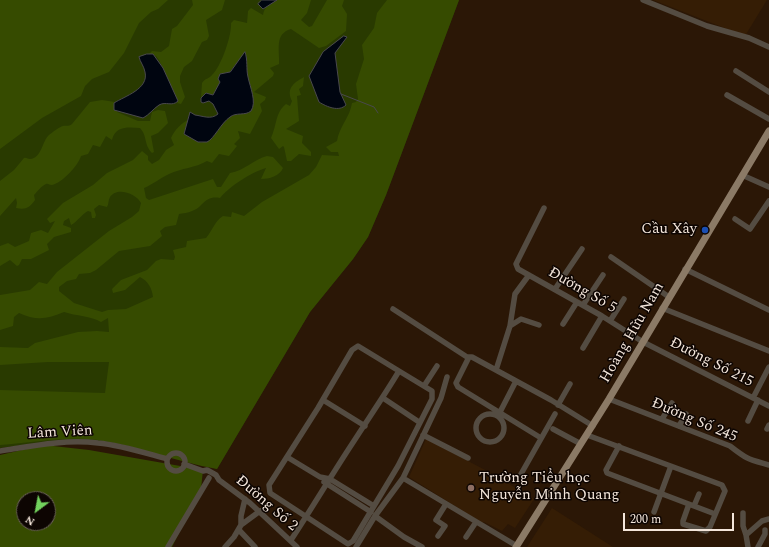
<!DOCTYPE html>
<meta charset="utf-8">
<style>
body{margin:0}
#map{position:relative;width:769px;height:547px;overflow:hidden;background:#2b1706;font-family:Spectral,serif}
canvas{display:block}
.north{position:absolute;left:16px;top:491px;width:40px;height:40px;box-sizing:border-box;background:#0d0502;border:1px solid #695f59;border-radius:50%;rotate:212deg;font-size:11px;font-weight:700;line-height:16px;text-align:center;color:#f4e6db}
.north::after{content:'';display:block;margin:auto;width:14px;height:18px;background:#72d25d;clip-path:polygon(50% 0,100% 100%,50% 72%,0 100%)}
.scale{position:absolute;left:623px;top:513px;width:111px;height:18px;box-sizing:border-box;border:2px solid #f4e6db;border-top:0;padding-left:5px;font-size:12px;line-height:14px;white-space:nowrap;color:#f4e6db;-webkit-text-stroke:3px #0d0502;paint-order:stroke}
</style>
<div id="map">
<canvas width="769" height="547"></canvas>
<div class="north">N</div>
<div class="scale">200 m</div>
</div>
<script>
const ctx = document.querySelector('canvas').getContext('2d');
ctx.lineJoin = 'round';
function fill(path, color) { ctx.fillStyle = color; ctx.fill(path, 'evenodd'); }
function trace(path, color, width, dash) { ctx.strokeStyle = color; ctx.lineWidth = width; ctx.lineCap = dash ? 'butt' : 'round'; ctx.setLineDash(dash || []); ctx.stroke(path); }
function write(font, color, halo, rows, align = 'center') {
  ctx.font = font + ' Spectral,serif'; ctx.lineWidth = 3; ctx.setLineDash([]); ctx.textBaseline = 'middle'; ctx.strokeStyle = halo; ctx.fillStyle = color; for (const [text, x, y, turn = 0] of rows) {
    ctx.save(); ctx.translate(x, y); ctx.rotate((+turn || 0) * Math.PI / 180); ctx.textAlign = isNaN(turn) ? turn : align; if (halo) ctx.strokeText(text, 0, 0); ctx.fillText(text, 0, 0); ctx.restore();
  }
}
fill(new Path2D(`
 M653 0H767L745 36Z
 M426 439 489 472 534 499 515 528 508 524 502 531 484 522 482 523 409 477Z
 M552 508 613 547H527Z`), '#351d05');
fill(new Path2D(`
 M0 0H459L386 195 368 237 353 259 310 312 217 469 161 454 100 442 24 445 0 448Z`), '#293a00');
fill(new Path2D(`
 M0 0H168L158 9 151 12 139 23 124 53 109 72 92 79 85 86 81 96 42 118 0 149Z
 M192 0H225L222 10 206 20 209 36 207 40 202 42 192 61 184 67 180 76V82L185 97 181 104 177 103 178 101 159 60 156 56 149 54 152 51 161 52 169 46 172 29 177 26 193 5Z
 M277 0H311L307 13 301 20 309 27 312 26 327 0H344L342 6 347 14 346 31 326 46 319 48 291 29C274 34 280 50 279 64L270 68 274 73 273 76 254 92 266 97 265 100 260 104 262 111 250 134 238 131 240 138 234 144 237 146 229 156 219 154 212 163 207 161C195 168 182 168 169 174 160 178 152 185 144 188L146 198 149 200 213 179 217 187H221L230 173C244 171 254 159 267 156L273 157 283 168C280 176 269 179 261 179L266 168C250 173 230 186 220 198 204 195 203 208 192 211 188 213 183 213 179 214L176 225 165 227 160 231 162 236 150 246 119 251 96 270 90 273 79 274 76 279 67 281 59 287V291L74 303 102 312 108 310 126 309 153 297C152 288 148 281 140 277L125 290 113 293 112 289 121 280 147 270 156 261 161 259 174 260 175 257 173 250 186 247 187 241 206 238C213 230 214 222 223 216L231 217 232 212 244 216 262 202 309 175 316 167 322 155 339 156 338 152H331L326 147 337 141C339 127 350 117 352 103L356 102 358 99 356 84 364 59 362 45 374 28 377 13 387 0H459L386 195 368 237 353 259 310 312 217 469C176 462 138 446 98 440 65 436 32 443 0 445V390L105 393 109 362H48L0 365V347L28 348 35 343 78 332 97 331 109 332 108 318 101 322C91 316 76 316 64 312 48 319 36 321 19 313L14 317 13 326 0 330V295L30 290 39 282 47 284 57 272 109 231 132 217 139 211 141 203C137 194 117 186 110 197 108 200 109 204 107 207L99 205 94 209 96 215 95 218H92L91 212 88 211C81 215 78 221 71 225L69 218 64 221 63 225 71 228V232L54 237 47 244 49 250 31 259H22L19 265 17 266 10 260 0 266V246L8 243 15 247 29 241 31 233 41 230 48 233 55 221 50 223 47 219 63 203 93 185 107 173 133 160 142 151 148 156V160L152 164 159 160 166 150 174 145 171 138C175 129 181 124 189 119L184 134 201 143 212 139 220 125 231 115 249 113C257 103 250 88 247 77 246 69 248 60 245 52L230 72 220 74V81L215 94H204L201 98 202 83C205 78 209 79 212 75 221 67 232 35 231 23L234 20 247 23 248 11 251 8 263 15C264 7 270 3 277 0Z
 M304 77 303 86 299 89 301 95 297 96 299 121 286 129 303 136 302 143 311 152V156L299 154 291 161H287L284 147 283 146 279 149 271 138C277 125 275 113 286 104L290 106 292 101C286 89 293 83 304 77Z
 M102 100 115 102 114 103 117 112 138 121H150L152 112 158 110 165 111 168 123 158 133 151 136 154 152 152 153C143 143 148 137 140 128 128 127 115 126 112 140L106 136 100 147 93 145 88 154 81 156C78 166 62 183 52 185 49 185 48 183 46 184 41 186 37 192 34 195L35 200C29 208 26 210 16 208L17 203 16 198 0 216V181L14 170 24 158C26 157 28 159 30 159 42 158 42 141 49 135 53 132 59 127 63 126 66 125 68 127 72 124L90 102Z
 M44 445 89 450 203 470 201 489 172 547H0V455ZM24 499H48V523H24Z`), '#364b00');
const water = new Path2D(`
 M262 0H277L263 9 258 4Z
 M344 36 347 37 335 53 340 92 346 105C339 112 327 107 319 102L309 76 323 52Z
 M245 52C248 60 246 69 248 77 250 87 257 102 251 111 245 116 236 112 230 117 221 123 214 139 207 142H198L184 134 190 112 195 115C203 116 211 120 218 114L213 104 209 101 203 103 201 102V98L206 93 213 95 220 82 218 79 220 74 230 72Z
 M147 54H153L163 68 178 101C172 107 166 101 159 105 153 109 149 115 143 118L114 110V103C125 96 149 89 145 72 144 66 140 62 139 57Z`);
fill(water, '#000510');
trace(water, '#49484d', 1);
trace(new Path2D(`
 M341 94 374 107 378 113`), '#49484d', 1);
trace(new Path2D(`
 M643 0 707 26 749 38 769 47
 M736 71 769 92
 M727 95 769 119
 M742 175 769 187
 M544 208 516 264 518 269 602 316 643 342 769 406
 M735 219 750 229 769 201
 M611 257 669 297
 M685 269 769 310
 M555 289 582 249
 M583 305 603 275
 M662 308 769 351
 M393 309 467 357H472L551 400 593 426
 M610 321 624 299
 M563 324 577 302
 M510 326 515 294 529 275
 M583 348 602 316
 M469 357 456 383 458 387 541 438
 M496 370 510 326 521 319 539 325
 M424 386 437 366
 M383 398 419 422
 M753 398 769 367
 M609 399 730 446C748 460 748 459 769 465
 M323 400 365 426
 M558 405 570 384
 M499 414 516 381
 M476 428a14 14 0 1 1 28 0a14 14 0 1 1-28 0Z
 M662 419 672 403
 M748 421 758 400
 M679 426 686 414
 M553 429 581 444
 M767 429 769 425
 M423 435 468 458
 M587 435 722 485 725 491 710 527 706 531 683 524V521L689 504
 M619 446 606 470 607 473 715 514
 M0 451C32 446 65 439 98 443 121 445 145 453 167 459
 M167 462a9 9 0 1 1 18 0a9 9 0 1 1-18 0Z
 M287 457 320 477 330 479 374 506
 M184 464 203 471 207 470 216 475 219 480 250 503 297 547
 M521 474 555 414
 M403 478 517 546
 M324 482 371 512
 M694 506 699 494
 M654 512 671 466
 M743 513V526L746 535
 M375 516 404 537 422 547
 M241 525V516L245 499
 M239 530 255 547
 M438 536 445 526 436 520 446 504
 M466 537 476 522
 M291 540C312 508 331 476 352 444 368 419 384 396 399 371L432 391V399L398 466 353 541 348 544 270 493 269 485 318 408 352 350 358 346 399 371
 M168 547 209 478
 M225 547 234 537 241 525 260 511
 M356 547 375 516 403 478 441 398 447 377
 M748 547 746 535 762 521 769 519
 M758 547 765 534V530`), '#544c42', 5.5);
trace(new Path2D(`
 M516 547 609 399 769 131`), '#8b7a66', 7);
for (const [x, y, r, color] of [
 [705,230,4,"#1a4fb4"],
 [471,488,4,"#8d6e63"]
]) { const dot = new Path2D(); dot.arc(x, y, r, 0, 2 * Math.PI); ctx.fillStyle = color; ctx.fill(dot); trace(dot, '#0d0502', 1.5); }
write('15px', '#f4e6db', '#0d0502', [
 ["Cầu Xây",697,230],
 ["Trường Tiểu học",479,479,"left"],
 ["Nguyễn Minh Quang",479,496,"left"]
], 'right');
write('15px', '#f4e6db', '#0d0502', [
 ["Đường Số 5",582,291,30],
 ["Hoàng Hữu Nam",633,333,-60],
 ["Đường Số 215",711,363,27],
 ["Đường Số 245",694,421,23],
 ["Lâm Viên",60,433,-3],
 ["Đường Số 2",266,504,41]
]);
</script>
